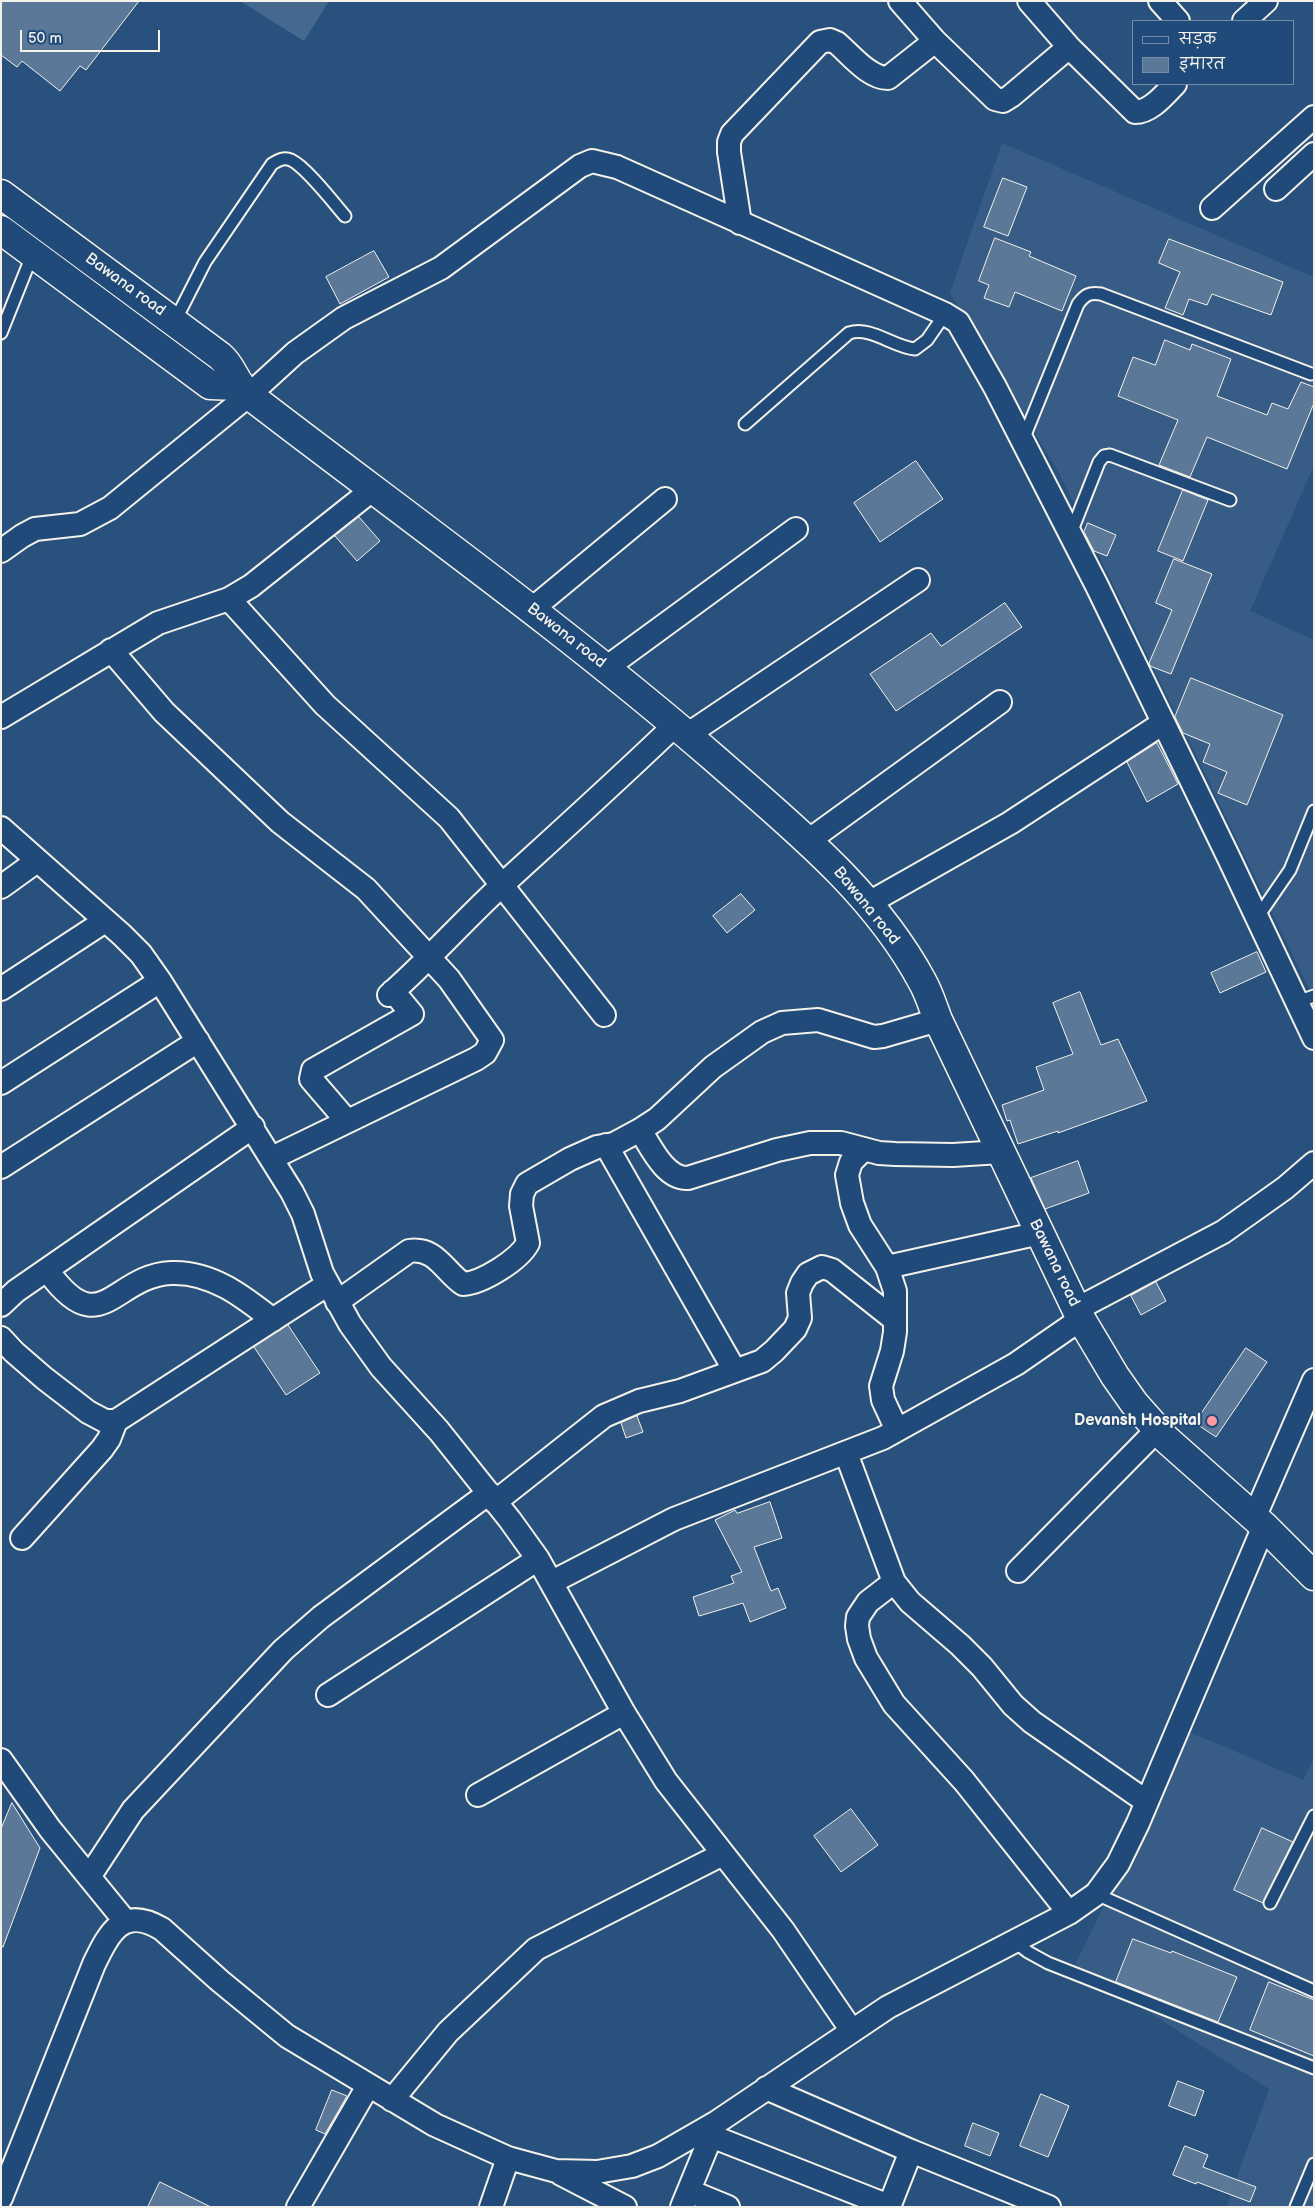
<!DOCTYPE html>
<meta charset="utf-8">
<style>
body{margin:0}
#map{position:relative;width:1315px;height:2208px;overflow:hidden;background:#28517e;font-family:"Balsamiq Sans","Playpen Sans Deva",sans-serif}
canvas{display:block}
.frame{position:absolute;inset:0;border:2px solid #f4f1e8;pointer-events:none}
.legend{position:absolute;left:1132px;top:20px;width:162px;height:65px;box-sizing:border-box;background:#1f4a7a;border:1px solid #748da6;margin:0;padding:6px 9px;list-style:none;font-size:15px;color:#f4f1e8}
.legend li{display:flex;align-items:center;gap:10px;height:25px}
.legend b{width:25px;border:1px solid #748da6}
.scale{position:absolute;left:20px;top:30px;width:140px;height:22px;box-sizing:border-box;border:2px solid #f4f1e8;border-top:0;padding-left:6px;font-size:15px;line-height:18px;white-space:nowrap;color:#f4f1e8;-webkit-text-stroke:4px #1f4a7a;paint-order:stroke}
</style>
<div id="map">
<canvas width="1315" height="2208"></canvas>
<div class="frame"></div>
<ul class="legend">
<li><b style="height:6px;background:#1f4a7a"></b>सड़क</li>
<li><b style="height:14px;background:#5b7899"></b>इमारत</li>
</ul>
<div class="scale">50 m</div>
</div>
<script>
const ctx = document.querySelector('canvas').getContext('2d');
ctx.lineJoin = 'round';
function fill(path, color) { ctx.fillStyle = color; ctx.fill(path, 'evenodd'); }
function trace(path, color, width, dash) { ctx.strokeStyle = color; ctx.lineWidth = width; ctx.lineCap = dash ? 'butt' : 'round'; ctx.setLineDash(dash || []); ctx.stroke(path); }
function write(font, color, halo, rows, align = 'center') {
  ctx.font = font + ' "Balsamiq Sans",sans-serif'; ctx.lineWidth = 4; ctx.setLineDash([]); ctx.textBaseline = 'middle'; ctx.strokeStyle = halo; ctx.fillStyle = color; for (const [text, x, y, turn = 0] of rows) {
    ctx.save(); ctx.translate(x, y); ctx.rotate((+turn || 0) * Math.PI / 180); ctx.textAlign = isNaN(turn) ? turn : align; if (halo) ctx.strokeText(text, 0, 0); ctx.fillText(text, 0, 0); ctx.restore();
  }
}
fill(new Path2D(`
 M1002 143 1314 277V465L1250 611 1314 640V999L1060 475 950 293Z
 M1189 1732 1303 1780 1314 1759V2207H1226L1269 2089 1075 1965Z`), '#375d86');
fill(new Path2D(`
 M240 1H329L304 41Z`), '#45688e');
const building = new Path2D(`
 M1 1H139L86 70 80 66 60 91 22 61 17 67 1 55Z
 M1003 178 1027 187 1008 236 984 227Z
 M995 238 1031 252 1029 256 1076 276 1062 311 1015 292 1009 307 984 298 989 285 979 281Z
 M1169 239 1283 282 1271 315 1212 294 1207 305 1189 299 1183 315 1165 308 1180 272 1159 263Z
 M374 251 389 277 340 304 326 277Z
 M1165 340 1190 350 1192 344 1231 359 1217 396 1267 415 1272 403 1288 409 1301 382 1314 387V403L1287 469 1207 437 1190 477 1159 465 1178 420 1118 396 1133 357 1155 365Z
 M916 461 943 499 880 542 854 503Z
 M1183 490 1208 500 1183 561 1158 551Z
 M359 517 380 541 357 561 335 536Z
 M1088 523 1116 535 1107 556 1094 551 1084 532Z
 M1174 559 1212 574 1171 674 1150 666 1149 663 1172 610 1156 603Z
 M1005 603 1022 627 896 711 870 674 931 633 941 646Z
 M1191 678 1283 715 1247 805 1218 793 1227 772 1203 762 1210 744 1183 733 1175 717Z
 M1157 743 1178 784 1147 802 1127 762Z
 M741 894 755 910 727 933 713 916Z
 M1257 952 1266 972 1220 993 1211 973Z
 M1080 992 1101 1045 1118 1039 1147 1101 1058 1133V1131L1018 1144 1010 1120 1007 1121 1002 1105 1044 1090 1036 1067 1073 1054 1053 1003Z
 M1078 1161 1089 1193 1045 1209 1031 1178Z
 M1156 1282 1166 1301 1141 1315 1131 1296Z
 M288 1325 320 1373 286 1395 254 1347Z
 M1246 1348 1267 1362 1216 1437 1195 1423Z
 M637 1416 643 1432 626 1438 621 1423Z
 M770 1502 782 1538 754 1547 771 1591 778 1588 786 1608 750 1622 743 1603 699 1616 693 1597 734 1583 731 1576 742 1572 715 1520 735 1510 737 1513Z
 M12 1803 40 1848 3 1947H1V1829Z
 M851 1809 878 1845 841 1872 814 1836Z
 M1262 1828 1293 1842 1263 1903 1234 1890Z
 M1133 1939 1171 1953 1172 1951 1237 1977 1218 2022 1116 1982Z
 M1269 1982 1314 2000V2056L1250 2030Z
 M1178 2081 1204 2091 1195 2116 1169 2106Z
 M332 2090 347 2096 325 2134 316 2130Z
 M1041 2094 1069 2106 1048 2157 1020 2146Z
 M973 2123 999 2133 990 2156 965 2146Z
 M1185 2146 1208 2155 1203 2167 1256 2187 1250 2202 1197 2182 1196 2184 1173 2175Z
 M160 2182 211 2207H148Z`);
fill(building, '#5b7899');
trace(building, '#f4f1e8', 1);
const service = new Path2D(`
 M175 321 205 262 272 164C279 160 284 157 291 160 306 167 333 202 345 216
 M1 333 33 253
 M745 424 849 333C871 326 893 347 915 349L927 340 945 314
 M1023 440 1078 304C1085 295 1089 292 1101 294L1311 374
 M1071 533 1099 462 1104 456 1110 455 1230 500
 M1257 918 1290 870 1314 811
 M1297 1002 1314 996
 M1096 1894 1314 1991
 M1270 1903 1314 1816
 M1014 1941 1028 1952 1048 1963 1314 2068
 M1296 2207 1314 2164`);
const minor = new Path2D(`
 M900 1 935 41 995 99 1003 101 1011 96 1069 47
 M1029 1 1069 47 1135 112C1151 112 1165 94 1175 84
 M1160 1 1178 21
 M1244 21 1266 1
 M1276 189 1314 154
 M1212 208 1314 117
 M740 223 729 152V142L732 134 820 42 830 40 837 43C851 55 869 78 888 78L935 41
 M1 551 22 536 35 529 80 524 110 508 249 395 295 353 344 318 441 268 580 166 592 161 617 167 945 314 958 322 995 387 1097 586 1227 854 1314 1038
 M229 599 325 705 449 818 604 1015
 M532 609 665 499
 M111 650 164 712 280 822 366 889 449 979 492 1040 485 1053 476 1059 272 1158
 M606 668 796 529
 M1 717 158 623 229 599 251 586 372 490
 M687 735 918 580
 M1 828 122 935 141 954 160 981 292 1192 303 1214 322 1273 350 1324 381 1367 439 1431 510 1520 538 1559 624 1713 666 1781 783 1930 852 2031
 M808 841 1000 702
 M1 887 37 861
 M867 904 1010 823 1163 723
 M1 989 105 921
 M389 995C428 961 463 921 501 886 559 833 618 780 675 725
 M1 1083 160 981
 M347 1121 311 1079 313 1070 412 1014 393 991
 M640 1130C651 1147 665 1179 688 1178L777 1150 810 1143H841L879 1153 895 1154 953 1155 1001 1152
 M606 1145 735 1371
 M864 1149 851 1162 847 1175 852 1203 860 1225 887 1267 895 1291V1332L892 1351 881 1386 883 1400 897 1430
 M1 1167 198 1041
 M887 1267 1040 1233
 M47 1270C101 1345 112 1276 171 1273 211 1271 244 1297 273 1320
 M337 1302 409 1251C436 1247 444 1271 463 1284 482 1283 519 1260 528 1243L521 1206 522 1194 527 1184 570 1159 597 1147 614 1144 640 1130 657 1119 713 1067 762 1032 782 1023 818 1020 874 1037 883 1036 938 1020
 M1 1305 16 1291 253 1127
 M1077 1309 1223 1232 1285 1188 1314 1163
 M1 1338 14 1352 44 1378 88 1412 105 1421H116L328 1284
 M846 1453 894 1582 910 1602 960 1645 982 1667 1013 1705 1032 1722 1147 1802
 M495 1502 604 1416 639 1401 680 1391 762 1361 774 1351 795 1329 800 1318 798 1293 802 1283 808 1274 822 1267 832 1270 895 1320
 M1254 1518 1314 1380
 M22 1538 102 1449 109 1439 116 1421
 M1018 1571 1157 1430
 M552 1582 674 1519 883 1438 1016 1364 1081 1319
 M894 1582 868 1602 858 1617 857 1626 859 1639 866 1658 894 1704 964 1781 1069 1913
 M328 1695 538 1559
 M1 1760 50 1829 125 1921
 M478 1795 624 1713
 M89 1877 133 1810 283 1650 321 1617 489 1493
 M766 2088 911 2151 1049 2207
 M392 2100 448 2032 536 1949 723 1854
 M711 2136 889 2206
 M561 2174 625 2207
 M689 2191 728 2207
 M1 2198 94 1964C110 1931 123 1906 162 1929L220 1981 287 2036 435 2125 508 2158 556 2171 597 2172 632 2166 658 2156 717 2122 888 2007 1069 1913 1096 1894 1118 1864 1138 1823 1264 1526
 M298 2207 368 2086
 M491 2207 508 2158
 M682 2207 717 2122
 M889 2207 911 2151`);
const primary = new Path2D(`
 M1 194 220 356C234 368 234 382 249 395 405 515 565 629 714 758 790 825 873 890 922 981 929 993 933 1007 938 1020L1081 1319 1115 1376 1134 1403 1166 1439 1264 1526 1314 1576
 M1 230 210 385 239 386`);
trace(service, '#f4f1e8', 15);
trace(minor, '#f4f1e8', 26);
trace(primary, '#f4f1e8', 31);
trace(service, '#1f4a7a', 11);
trace(minor, '#1f4a7a', 22);
trace(primary, '#1f4a7a', 28);
for (const [x, y, r, color] of [
 [1212,1421,6,"#ff9aa2"]
]) { const dot = new Path2D(); dot.arc(x, y, r, 0, 2 * Math.PI); ctx.fillStyle = color; ctx.fill(dot); trace(dot, '#1f4a7a', 2); }
write('16px', '#f4f1e8', '#1f4a7a', [
 ["Bawana road",125,285,36],
 ["Bawana road",566,636,38],
 ["Bawana road",866,906,51],
 ["Bawana road",1054,1263,64]
]);
write('bold 16px', '#f4f1e8', '#1f4a7a', [
 ["Devansh Hospital",1201,1421]
], 'right');
</script>
